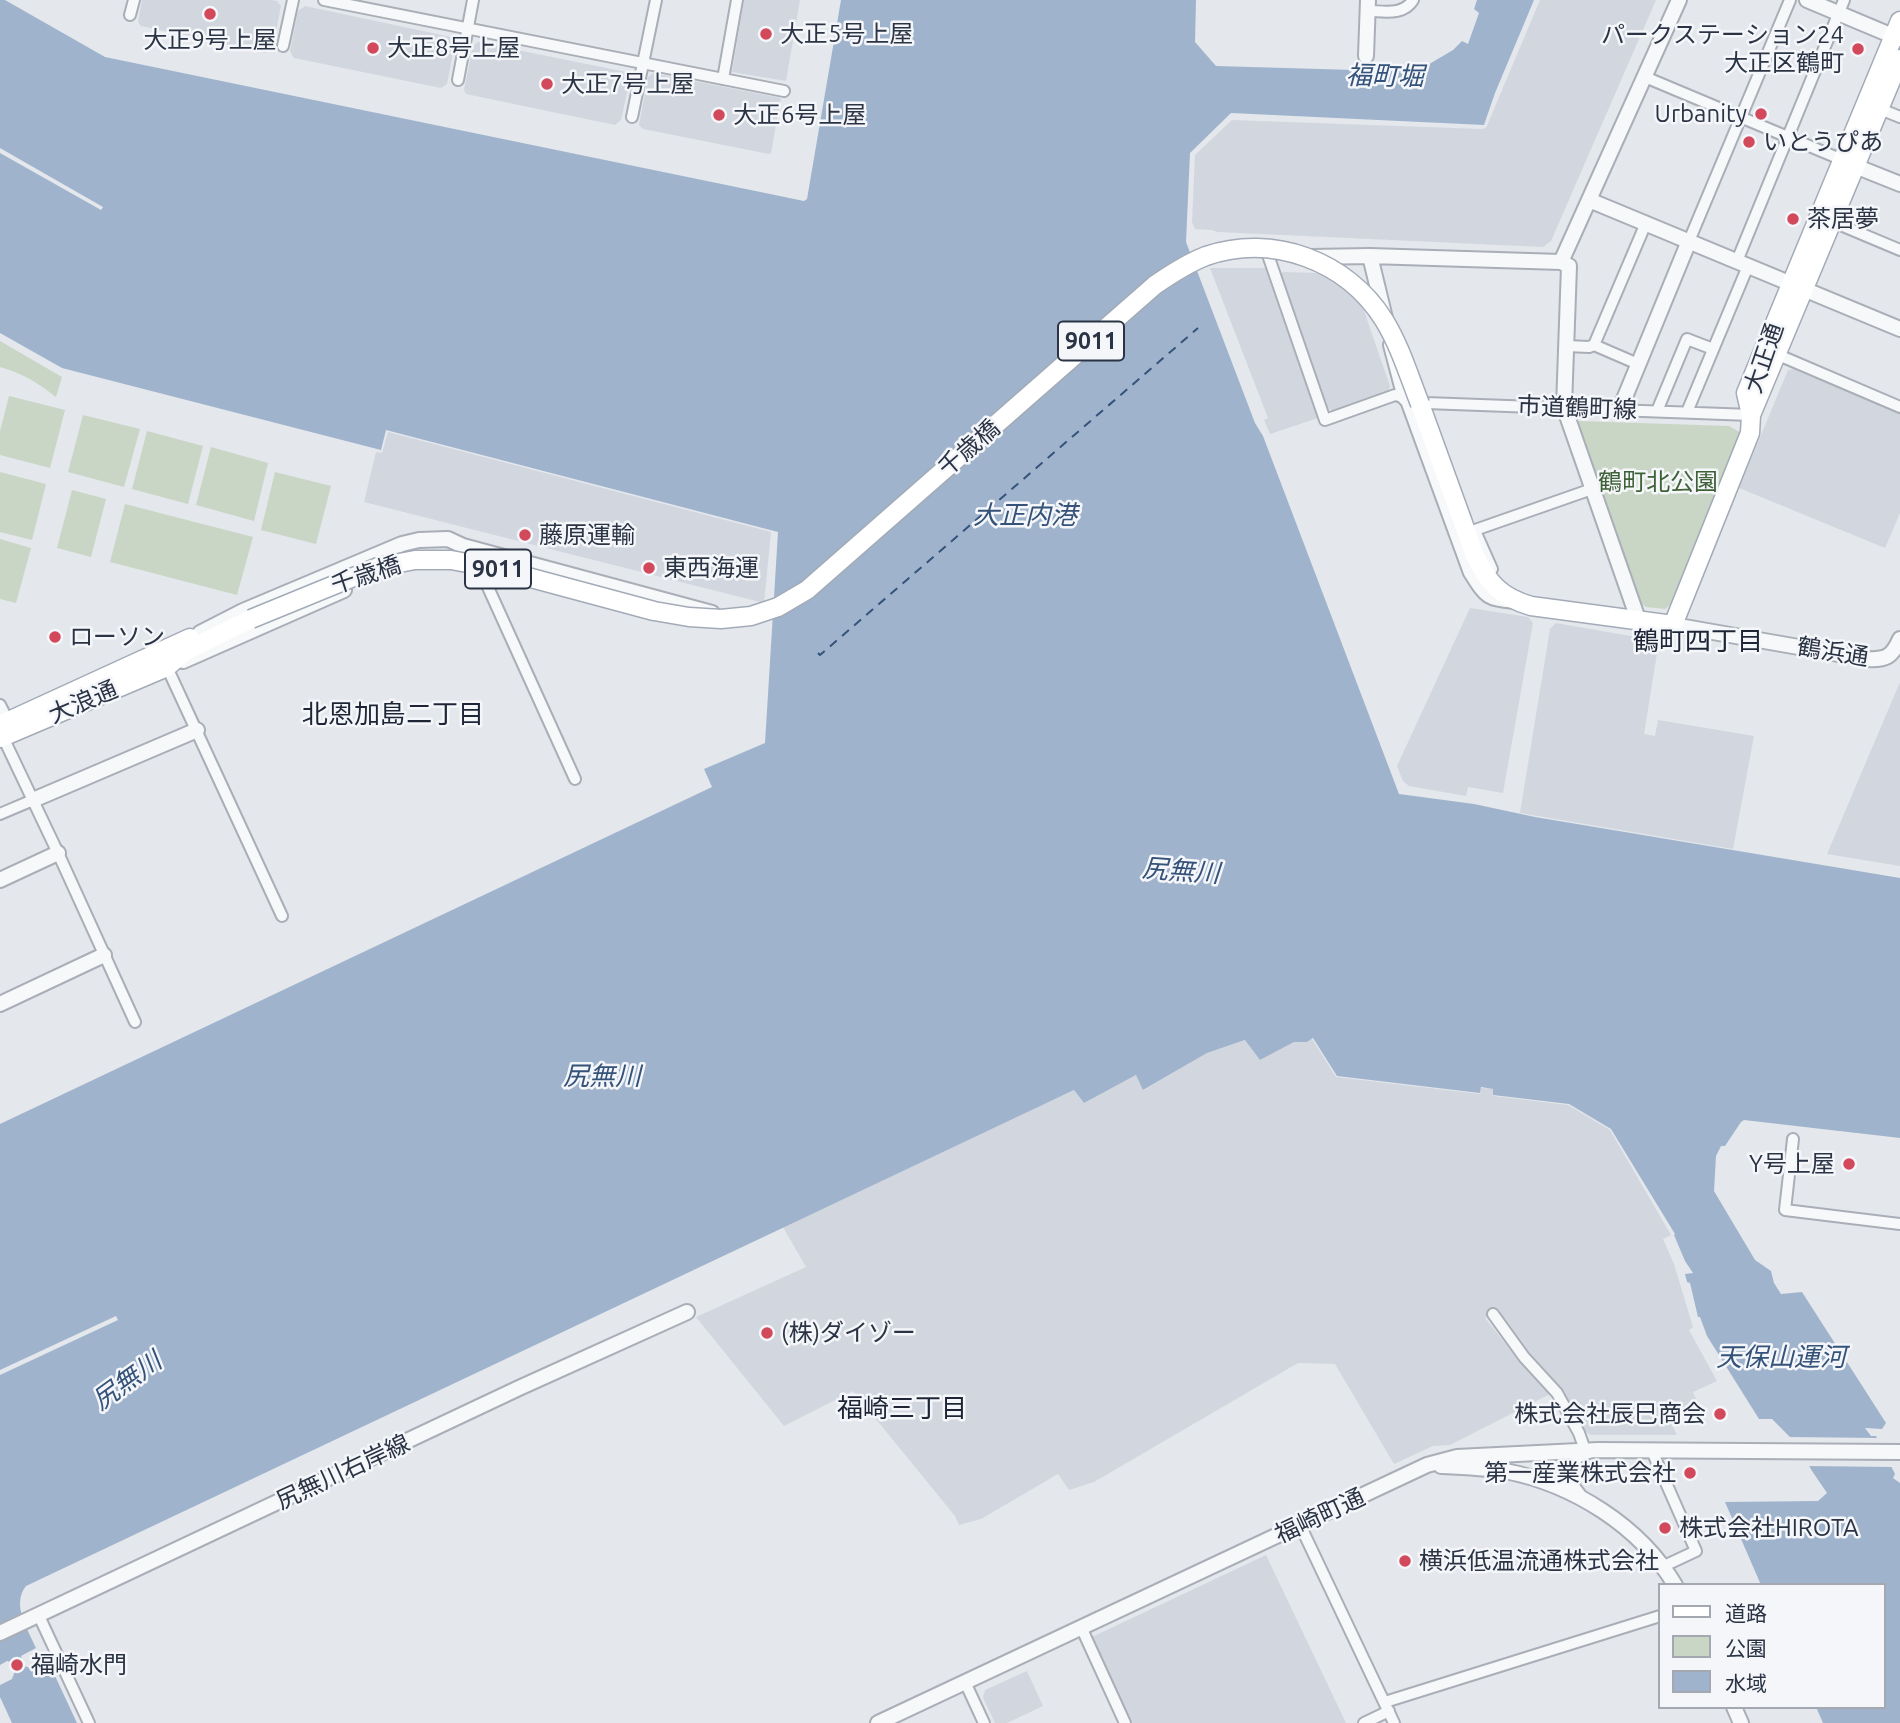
<!DOCTYPE html>
<meta charset="utf-8">
<style>
body{margin:0}
#map{position:relative;width:1900px;height:1723px;overflow:hidden;background:#e4e7ec;font-family:Ubuntu,"Noto Sans JP",sans-serif}
canvas{display:block}
.legend{position:absolute;left:1658px;top:1583px;width:228px;height:126px;box-sizing:border-box;background:#f4f6f9;border:2px solid #a4a8b1;margin:0;padding:9px 12px;list-style:none;font-size:21px;color:#2b3445}
.legend li{display:flex;align-items:center;gap:14px;height:35px}
.legend b{width:35px;border:2px solid #a4a8b1}
</style>
<div id="map">
<canvas width="1900" height="1723"></canvas>
<ul class="legend">
<li><b style="height:9px;background:#fff"></b>道路</li>
<li><b style="height:19px;background:#c9d6c5"></b>公園</li>
<li><b style="height:19px;background:#9fb4cc"></b>水域</li>
</ul>
</div>
<script>
const ctx = document.querySelector('canvas').getContext('2d');
ctx.lineJoin = 'round';
function fill(path, color) { ctx.fillStyle = color; ctx.fill(path, 'evenodd'); }
function trace(path, color, width, dash) { ctx.strokeStyle = color; ctx.lineWidth = width; ctx.lineCap = dash ? 'butt' : 'round'; ctx.setLineDash(dash || []); ctx.stroke(path); }
function write(font, color, halo, rows, align = 'center') {
  ctx.font = font + ' Ubuntu,"Noto Sans JP",sans-serif'; ctx.lineWidth = 5; ctx.setLineDash([]); ctx.textBaseline = 'middle'; ctx.strokeStyle = halo; ctx.fillStyle = color; for (const [text, x, y, turn = 0] of rows) {
    ctx.save(); ctx.translate(x, y); ctx.rotate((+turn || 0) * Math.PI / 180); ctx.textAlign = isNaN(turn) ? turn : align; if (halo) ctx.strokeText(text, 0, 0); ctx.fillText(text, 0, 0); ctx.restore();
  }
}
fill(new Path2D(`
 M142 0H271L277 1 281 6 273 47 266 53 141 26 138 22Z
 M744 0H800L786 81 732 72Z
 M1540 0H1656L1551 241 1543 247 1218 232 1212 230 1195 229 1192 222 1195 155 1232 120 1481 129 1486 128Z
 M305 6 451 37 455 43 447 84 441 88 294 58 290 51 298 11Z
 M478 42 626 72 630 79 621 120 615 125 466 94 464 90 473 46Z
 M653 73 781 98 771 153 769 154 643 129 639 125 648 77Z
 M1210 268H1265L1318 418 1270 434 1264 420 1268 418Z
 M1283 272 1319 273 1341 286 1362 305 1390 386 1388 392 1333 411 1328 408 1280 275Z
 M1793 369 1900 413V513L1885 548 1739 488 1788 370Z
 M388 432 771 532 764 603 364 502 376 452 382 453Z
 M1470 608 1528 617 1533 623 1503 793 1468 787 1466 796 1409 786 1403 781 1397 766Z
 M1556 623 1659 641 1644 734 1655 736 1658 720 1754 736 1733 849 1520 813 1550 629Z
 M1900 682V866L1827 854Z
 M1312 1039 1336 1077 1480 1094 1481 1088 1494 1089 1493 1096 1568 1105 1610 1130 1671 1235 1663 1239 1674 1264 1693 1327 1689 1330 1717 1381 1693 1392 1699 1406 1670 1422 1677 1435H1591L1586 1432 1560 1389 1527 1354 1499 1316 1500 1311 1485 1318 1521 1363 1550 1394 1450 1445 1433 1446 1394 1464 1335 1364 1298 1363 1094 1482 1069 1490 1058 1474 981 1519 959 1525 955 1516 853 1391 784 1426 696 1317 806 1267 783 1227 1074 1090 1084 1103 1136 1075 1144 1090 1207 1053 1246 1040 1260 1060 1294 1042H1307Z
 M1266 1555 1346 1723H1133L1092 1637Z
 M1027 1671 1043 1706 1007 1723H995L983 1698 985 1690Z`), '#d2d6de');
fill(new Path2D(`
 M0 341 62 377 56 397C38 383 22 373 0 367Z
 M9 396 65 410 50 468 0 455V431Z
 M83 415 140 429 124 487 68 472Z
 M1579 421 1729 426 1741 433 1740 439 1673 599 1669 606 1665 609 1646 607 1639 602 1577 426Z
 M147 431 203 446 188 504 132 489Z
 M211 447 268 463 254 521 196 505Z
 M0 472 46 484 32 540 0 532Z
 M275 472 331 486 316 544 261 530Z
 M72 490 106 499 91 557 57 548Z
 M125 504 253 537 237 595 110 562Z
 M0 539 31 548 16 603 0 599Z`), '#c9d6c5');
fill(new Path2D(`
 M0 0H5L105 57 804 201 807 199 841 0H1196L1195 42 1216 66 1355 70 1356 65 1416 71 1423 70 1426 66 1453 50 1462 41 1468 44 1479 13 1474 9 1477 0H1534L1495 93 1484 125 1231 113 1190 153 1186 242 1255 423 1263 436 1399 794 1474 804 1535 817 1900 878V1138L1744 1120 1741 1122 1725 1146H1721L1716 1156 1714 1191 1755 1260 1771 1271 1774 1283 1781 1294 1802 1292 1886 1423 1882 1429 1865 1428 1871 1436H1876L1895 1474 1893 1478 1900 1483V1723H1823L1816 1707H1884V1585H1761L1725 1502 1818 1501 1827 1493 1812 1471 1796 1443 1772 1419H1759L1707 1336 1700 1317H1698L1690 1283 1687 1282 1685 1274 1693 1273 1685 1261 1674 1235 1675 1234 1611 1129 1569 1104 1493 1095V1089L1481 1087 1480 1093 1337 1076 1313 1038 1307 1042H1294L1260 1060 1245 1040 1207 1053 1143 1090 1136 1075 1084 1103 1074 1090 26 1586C11 1605 28 1629 36 1648L21 1656 24 1666 34 1669 49 1663 77 1723H12L0 1697V1685L12 1679 15 1671 11 1662 7 1661 0 1665V1124L712 787 704 769 765 743 778 532 386 430 381 450 62 368 0 333Z`), '#9fb4cc');
fill(new Path2D(`
 M0 148 103 207 101 210 0 153Z
 M116 1316 118 1320 0 1375V1370Z
 M1789 1437 1879 1438 1893 1467 1805 1466Z`), '#e4e7ec');
trace(new Path2D(`
 M818 653 820 655 1198 328`), '#34527a', 2, [9, 7]);
const minor = new Path2D(`
 M324 0 784 91
 M1368 11C1384 11 1403 16 1413 0
 M130 15 134 0
 M283 46 293 0
 M1645 77 1845 161
 M723 79 737 0
 M458 80 473 0
 M1880 109 1900 117
 M632 117 656 0
 M1831 221 1900 250
 M1689 241 1790 0
 M1268 255 1325 420 1395 395 1426 403 1751 415
 M1737 261 1844 0
 M1594 345 1646 223
 M1567 346 1589 347 1594 345 1638 364
 M1776 354 1900 407
 M1405 398 1469 573C1485 598 1485 600 1514 603
 M1657 411 1687 339 1713 349
 M1687 412 1748 266
 M1475 530 1592 489
 M1476 533 1492 569
 M477 563 575 779
 M166 665 282 916
 M0 705 10 725
 M1 733 58 853 135 1022
 M0 814 33 800
 M1793 1139 1785 1210 1900 1224
 M1493 1314 1524 1357 1557 1393 1579 1433 1585 1450
 M1652 1451 1696 1551 1664 1566
 M1583 1498 1574 1486 1571 1471 1578 1457 1589 1453
 M1300 1525 1394 1723
 M39 1616 89 1723
 M1081 1627 1125 1723
 M965 1682 984 1723
 M1385 1702 1660 1616
 M1364 1723 1389 1711`);
const tertiary = new Path2D(`
 M1807 0 1900 39
 M1366 56 1368 0
 M1855 166 1900 184
 M1589 200 1900 329
 M1370 256 1385 318
 M1311 257 1370 256 1561 262 1679 0
 M1561 262 1569 266 1564 407 1638 619
 M1391 345 1405 398
 M1620 409 1689 241
 M1673 625 1867 659C1886 660 1892 657 1900 639
 M200 633 243 611 402 544 419 540 448 539 463 546 712 613
 M183 661 344 590
 M33 800 197 730
 M0 880 58 853
 M0 1004 104 955
 M1441 1466C1462 1467 1484 1468 1505 1471 1573 1484 1640 1526 1675 1585
 M0 1633 519 1388 687 1312
 M1734 1707 1741 1723
 M878 1723 1427 1465 1457 1457 1598 1450 1900 1452`);
const primary = new Path2D(`
 M1420 404 1474 553C1487 582 1500 597 1531 606L1673 625 1750 433 1751 415 1746 393 1900 21
 M1751 415 1900 59
 M0 725 190 638
 M0 738 167 667 184 652 251 619`);
trace(minor, '#a9aeb7', 14);
trace(tertiary, '#a9aeb7', 18);
trace(primary, '#a3abb8', 21);
trace(minor, '#f7f8fa', 10);
trace(tertiary, '#f7f8fa', 14);
trace(primary, '#fff', 18);
const primaryBridge = new Path2D(`
 M251 619 378 567 415 560H451L494 568 654 611 689 617 721 619 751 616 778 607 807 590 1155 285C1171 274 1188 263 1206 256 1273 233 1347 261 1384 320 1400 346 1409 376 1420 404`);
trace(primaryBridge, '#a3abb8', 21, []);
trace(primaryBridge, '#fff', 18);
for (const [x, y, r, color] of [
 [210,14,7,"#d1495b"],
 [766,34,7,"#d1495b"],
 [373,48,7,"#d1495b"],
 [1858,49,7,"#d1495b"],
 [547,84,7,"#d1495b"],
 [1761,114,7,"#d1495b"],
 [719,115,7,"#d1495b"],
 [1749,142,7,"#d1495b"],
 [1793,219,7,"#d1495b"],
 [525,535,7,"#d1495b"],
 [649,568,7,"#d1495b"],
 [55,637,7,"#d1495b"],
 [1849,1164,7,"#d1495b"],
 [767,1333,7,"#d1495b"],
 [1720,1414,7,"#d1495b"],
 [1690,1473,7,"#d1495b"],
 [1665,1528,7,"#d1495b"],
 [1405,1561,7,"#d1495b"],
 [17,1665,7,"#d1495b"]
]) { const dot = new Path2D(); dot.arc(x, y, r, 0, 2 * Math.PI); ctx.fillStyle = color; ctx.fill(dot); trace(dot, '#f4f6f9', 2.5); }
for (const [x, y, w] of [
 [1091,341,66],
 [498,569,66]
]) { const box = new Path2D(); box.roundRect(x - w / 2, y - 19.5, w, 39, 5); ctx.fillStyle = '#f4f6f9'; ctx.fill(box); trace(box, '#2b3445', 2); }
write('bold 23px', '#2b3445', null, [
 ["9011",1091,341],
 ["9011",498,569]
]);
write('24px', '#2b3445', '#f4f6f9', [
 ["大正5号上屋",780,34],
 ["パークステーション24",1844,35,"right"],
 ["大正区鶴町",1844,63,"right"],
 ["大正9号上屋",210,40,"center"],
 ["大正8号上屋",387,48],
 ["大正7号上屋",561,84],
 ["Urbanity",1747,114,"right"],
 ["大正6号上屋",733,115],
 ["いとうぴあ",1763,142],
 ["茶居夢",1807,219],
 ["藤原運輸",539,535],
 ["東西海運",663,568],
 ["ローソン",69,637],
 ["Y号上屋",1835,1164,"right"],
 ["(株)ダイゾー",781,1333],
 ["株式会社辰巳商会",1706,1414,"right"],
 ["第一産業株式会社",1676,1473,"right"],
 ["株式会社HIROTA",1679,1528],
 ["横浜低温流通株式会社",1419,1561],
 ["福崎水門",31,1665]
], 'left');
write('24px', '#2b3445', '#f4f6f9', [
 ["大正通",1764,358,-71],
 ["市道鶴町線",1577,408,2],
 ["千歳橋",969,448,-41],
 ["千歳橋",366,575,-18],
 ["鶴浜通",1833,652,9],
 ["大浪通",83,702,-23],
 ["尻無川右岸線",343,1472,-25],
 ["福崎町通",1320,1516,-25]
]);
write('24px', '#3f6138', '#f4f6f9', [
 ["鶴町北公園",1658,482]
]);
write('italic 26px', '#34527a', '#f4f6f9', [
 ["福町堀",1385,76,1],
 ["大正内港",1025,515],
 ["尻無川",1181,871,4],
 ["尻無川",602,1076],
 ["天保山運河",1781,1357],
 ["尻無川",127,1381,-36]
]);
write('26px', '#1d2536', '#f4f6f9', [
 ["鶴町四丁目",1698,641],
 ["北恩加島二丁目",393,714],
 ["福崎三丁目",902,1408]
]);
</script>
